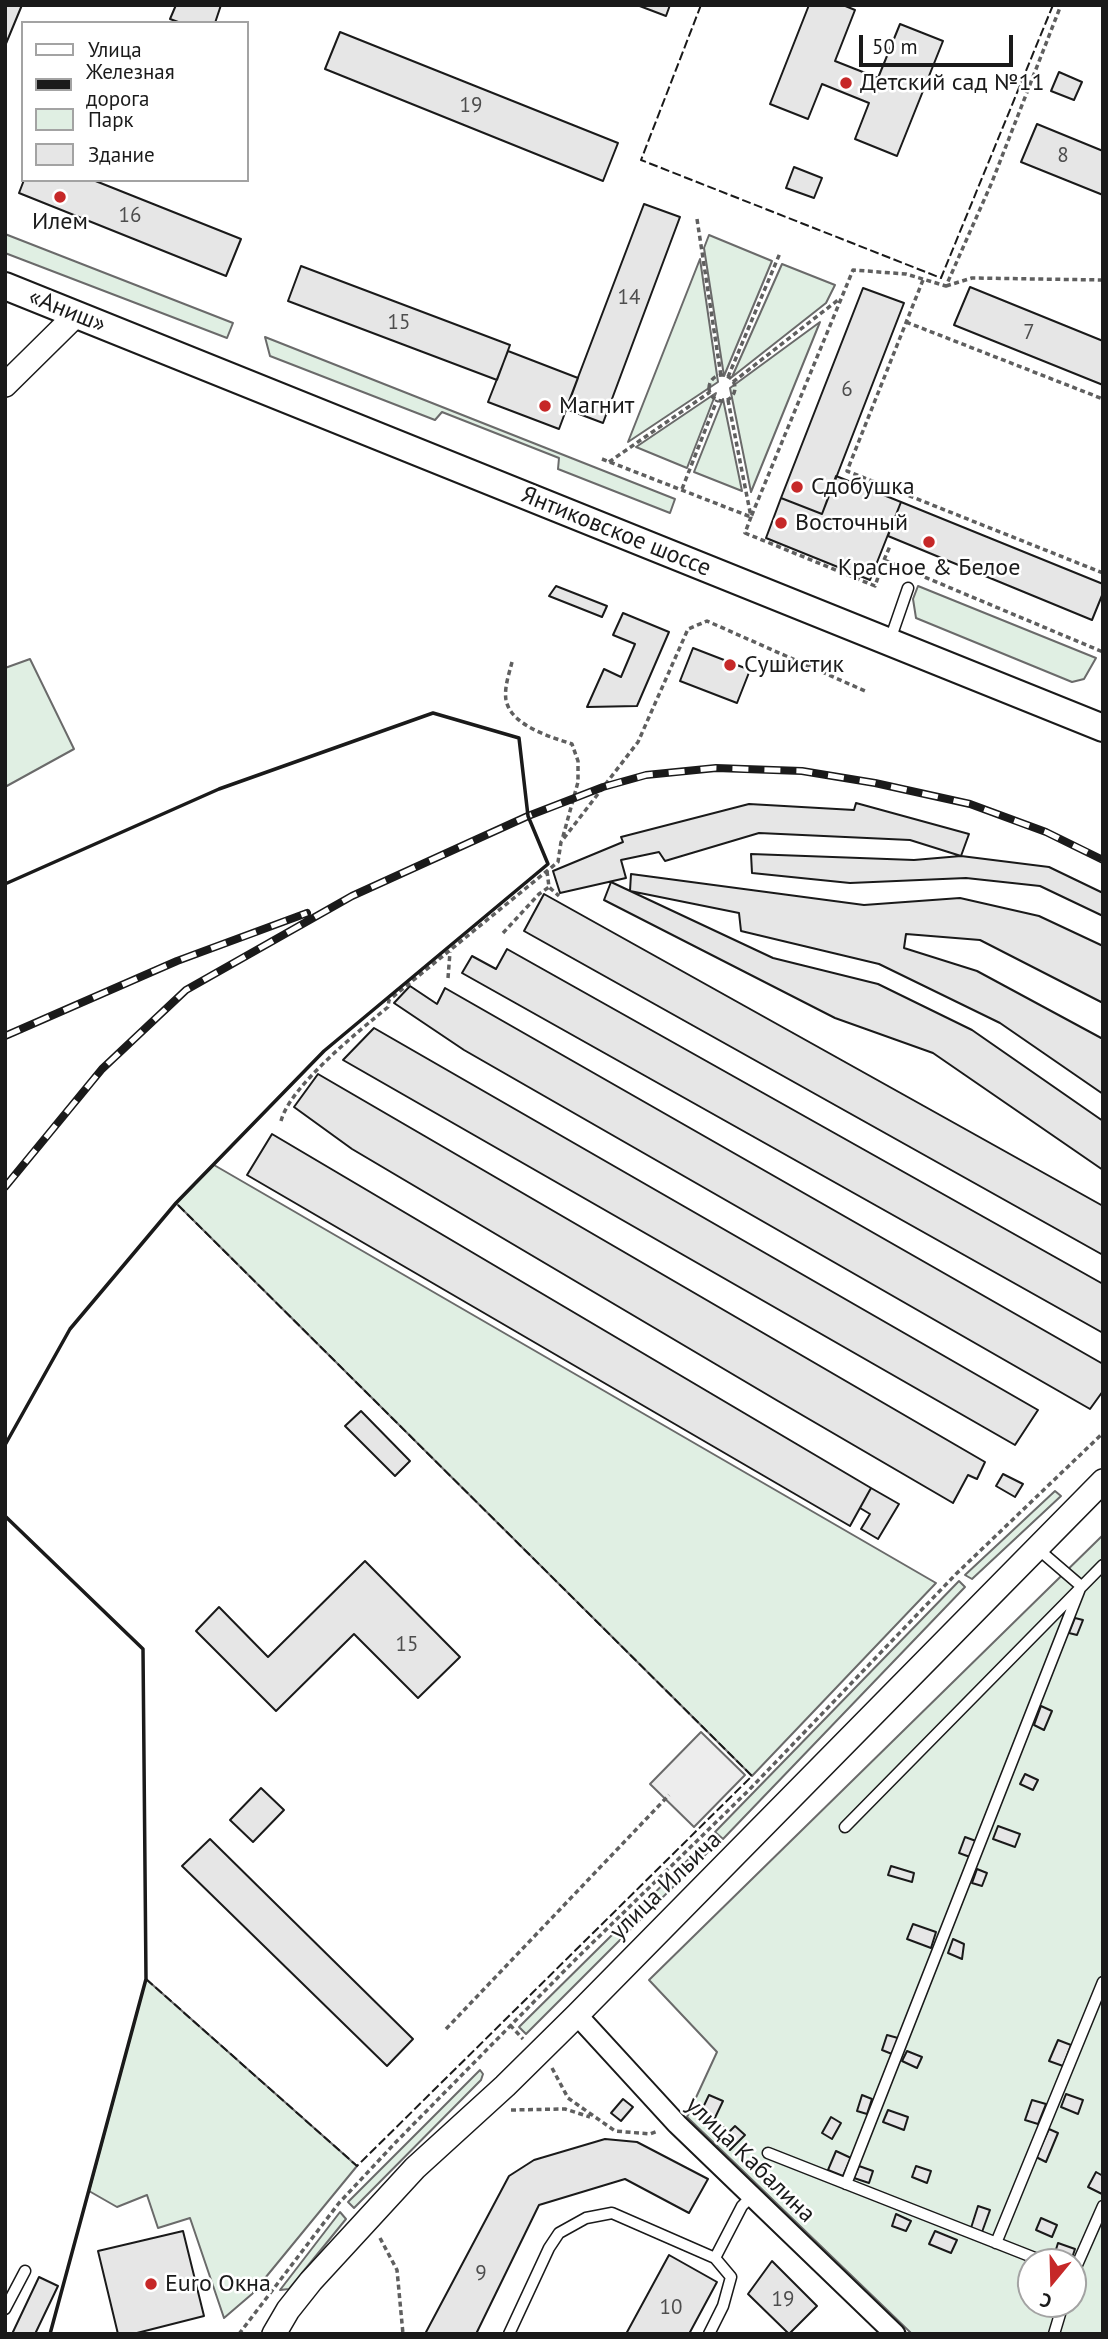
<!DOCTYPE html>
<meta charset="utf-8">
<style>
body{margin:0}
#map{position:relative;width:1108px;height:2339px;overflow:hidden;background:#fff;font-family:"PT Sans",sans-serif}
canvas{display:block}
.frame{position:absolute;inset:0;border:7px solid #1a1a1a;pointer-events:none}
.legend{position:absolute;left:21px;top:21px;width:228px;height:161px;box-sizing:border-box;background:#fff;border:2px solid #a3a3a3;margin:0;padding:9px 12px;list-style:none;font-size:21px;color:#1a1a1a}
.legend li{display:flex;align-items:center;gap:14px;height:35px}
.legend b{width:35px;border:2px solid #a3a3a3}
.north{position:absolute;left:1017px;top:2248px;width:70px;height:70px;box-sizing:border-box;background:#fff;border:2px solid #a3a3a3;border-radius:50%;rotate:199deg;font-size:19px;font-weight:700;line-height:28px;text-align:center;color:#1a1a1a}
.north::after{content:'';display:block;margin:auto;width:24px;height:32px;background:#c62828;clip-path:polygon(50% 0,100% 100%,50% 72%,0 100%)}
.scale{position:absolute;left:859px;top:35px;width:154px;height:32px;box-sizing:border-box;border:4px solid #1a1a1a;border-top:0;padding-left:9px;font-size:21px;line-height:24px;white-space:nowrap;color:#1a1a1a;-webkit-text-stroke:5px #fff;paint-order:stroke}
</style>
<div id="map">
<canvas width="1108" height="2339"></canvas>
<div class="frame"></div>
<ul class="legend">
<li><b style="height:9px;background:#fff"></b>Улица</li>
<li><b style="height:9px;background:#1a1a1a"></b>Железная дорога</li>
<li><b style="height:19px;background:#e0efe3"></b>Парк</li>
<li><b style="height:19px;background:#e6e6e6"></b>Здание</li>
</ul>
<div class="north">С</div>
<div class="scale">50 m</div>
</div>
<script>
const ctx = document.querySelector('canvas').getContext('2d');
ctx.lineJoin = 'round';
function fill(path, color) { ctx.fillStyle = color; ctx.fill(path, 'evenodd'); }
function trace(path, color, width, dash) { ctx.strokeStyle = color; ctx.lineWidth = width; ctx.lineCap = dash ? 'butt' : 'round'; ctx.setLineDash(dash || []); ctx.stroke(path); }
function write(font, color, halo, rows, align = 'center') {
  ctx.font = font + ' "PT Sans",sans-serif'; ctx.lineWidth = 5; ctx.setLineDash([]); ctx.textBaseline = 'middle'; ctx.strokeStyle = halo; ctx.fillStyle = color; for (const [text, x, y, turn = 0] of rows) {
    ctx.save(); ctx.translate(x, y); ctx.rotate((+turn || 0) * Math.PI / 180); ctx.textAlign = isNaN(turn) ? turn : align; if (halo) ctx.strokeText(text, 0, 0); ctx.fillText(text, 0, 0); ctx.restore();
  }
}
const green = new Path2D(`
 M5 234 233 323 227 338 5 253Z
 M709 235 772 261 724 376 704 248Z
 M700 259 718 382 628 442Z
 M782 264 835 285 826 303 732 377Z
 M820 322 751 492 730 388Z
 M265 337 675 499 670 513 558 469 559 458 442 412 435 420 270 356Z
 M716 393 687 468 636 447Z
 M723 399 742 491 694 472Z
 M918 586 1096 658 1084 679 1072 682 916 618 913 599Z
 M30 659 74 749 5 787V668Z
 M214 1165 936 1583 752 1776 176 1203Z
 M1055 1491 1061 1496 972 1579 965 1575Z
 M1103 1535V2334H912L687 2117 717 2052 649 1980ZM1031 2262H1073V2304H1031Z
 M959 1581 965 1587 723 1839 715 1832Z
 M707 1841 713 1847 526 2034 519 2027Z
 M146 1979 357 2166 252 2294 224 2318 190 2218 158 2228 147 2195 117 2207 89 2191Z
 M480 2070 483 2074 481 2080 354 2208 348 2202Z
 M340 2212 346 2219 289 2289 280 2290Z`);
fill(green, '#e0efe3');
trace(green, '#6a6a6a', 2);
const parking = new Path2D(`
 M701 1732 745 1775 694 1827 650 1784Z`);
fill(parking, '#ededed');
trace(parking, '#6a6a6a', 2);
const building = new Path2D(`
 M5 5H22L5 46Z
 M176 5H221L215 23H181L170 19Z
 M637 5H670L666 16Z
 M809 5H843L855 10 835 61 878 78 900 24 943 41 897 156 855 139 869 103 822 84 808 119 770 104Z
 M340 32 618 143 603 181 325 69Z
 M1059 72 1082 82 1074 100 1051 91Z
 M1037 124 1103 151V195L1021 162Z
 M794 167 822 178 814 198 786 188Z
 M24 180H93L241 239 226 276 19 193Z
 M644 204 680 217 603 423 566 409Z
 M301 266 510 345 497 380 288 301Z
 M970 287 1103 341V385L954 325Z
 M863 288 904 303 822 514 781 498Z
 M508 351 578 378 559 429 488 402Z
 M836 476 901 502 870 580 766 538 781 498 822 514Z
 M901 502 1103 584V593L1092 620 888 536Z
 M556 586 607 606 602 617 549 596Z
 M623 613 669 632 637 706 587 707 604 669 621 677 635 644 613 635Z
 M693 648 750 670 737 703 680 681Z
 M856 803 969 834 961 856 910 840 759 833 665 861 659 852 621 860 626 878 560 893 553 871 623 842 621 837 749 804 854 810Z
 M751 854 914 860 961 856 1049 867 1103 893V916L1040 886 966 878 850 883 752 873Z
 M631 874 864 905 960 898 1039 916 1103 946V1003L980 940 906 934 904 948 977 971 1103 1039V1094L1000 1023 879 964 741 931 739 913 630 891Z
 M611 882 773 958 878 984 972 1030 1103 1121V1170L933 1053 835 1018 604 900Z
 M544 894 1103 1206V1255L524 931Z
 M507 949 1103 1284V1333L462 973 472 956 496 969Z
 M410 986 437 1004 445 988 1103 1364V1391L1090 1409 464 1050 394 1003Z
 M374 1028 1038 1410 1015 1445 343 1060Z
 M318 1074 985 1462 977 1479 968 1475 953 1503 778 1401 352 1149 294 1107Z
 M272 1134 871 1488 850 1526 247 1175Z
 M361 1411 410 1461 395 1476 345 1426Z
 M1003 1474 1023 1484 1015 1497 996 1486Z
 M871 1488 899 1504 878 1539 861 1529 870 1514 860 1508Z
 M365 1561 460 1657 418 1698 354 1634 276 1711 196 1631 219 1607 268 1657Z
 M1075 1618 1083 1620 1077 1635 1069 1633Z
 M1041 1706 1052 1711 1044 1730 1034 1725Z
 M1025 1774 1038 1780 1033 1790 1020 1784Z
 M261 1788 284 1810 253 1842 230 1820Z
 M998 1826 1020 1834 1015 1847 993 1839Z
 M965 1837 976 1841 970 1857 959 1853Z
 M210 1839 413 2039 387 2066 182 1866Z
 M891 1866 914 1873 912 1882 888 1875Z
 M977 1869 987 1873 982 1886 972 1883Z
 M913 1924 936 1932 931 1948 907 1939Z
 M953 1939 964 1944 962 1959 948 1953Z
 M887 2035 898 2038 892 2054 882 2050Z
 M1058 2040 1071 2045 1063 2066 1049 2061Z
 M907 2051 922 2057 917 2068 902 2061Z
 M1066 2094 1083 2100 1078 2114 1061 2107Z
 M709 2095 723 2101 712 2124 698 2118Z
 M862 2095 872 2099 867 2114 857 2111Z
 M623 2099 633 2107 621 2121 611 2113Z
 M1032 2100 1046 2104 1038 2124 1025 2120Z
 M888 2110 908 2117 904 2130 883 2122Z
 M831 2117 841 2123 832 2139 822 2133Z
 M720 2124 729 2132 735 2126 745 2135 730 2150 712 2132Z
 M1049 2129 1058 2133 1046 2162 1036 2157Z
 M605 2139 637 2142 708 2179 689 2213 625 2179 539 2205 476 2334H425L509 2176 534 2160Z
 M836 2151 851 2158 843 2176 828 2170Z
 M859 2166 873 2171 869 2183 854 2178Z
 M916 2166 931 2171 927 2183 912 2177Z
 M1096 2172 1103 2176 1102 2194 1088 2187Z
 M978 2206 990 2210 982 2232 971 2228Z
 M896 2214 911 2221 906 2231 892 2226Z
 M1041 2218 1057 2225 1052 2237 1036 2230Z
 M183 2231 204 2316 133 2334H118L98 2251Z
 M935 2231 957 2240 951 2253 929 2244Z
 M1058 2243 1075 2249 1071 2261 1054 2256Z
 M669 2255 717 2282 689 2334H626Z
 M772 2261 817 2306 789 2334 748 2294Z
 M39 2277 58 2286 35 2334H12Z`);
fill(building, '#e6e6e6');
trace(building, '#1a1a1a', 2);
const service = new Path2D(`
 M890 640 908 588
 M845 1827 1103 1565
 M768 2153 1045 2262
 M846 2184 1081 1586 1038 1549
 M996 2243 1103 1982
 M1073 2274 1103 2206
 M5 2309 25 2271
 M509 2334 549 2248 559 2233 586 2218 612 2213 715 2258
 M709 2334 723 2306 731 2277 715 2258 742 2206 751 2197
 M1054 2334 1063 2304`);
const minor = new Path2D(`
 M577 2015 677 2124 895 2334`);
const tertiary = new Path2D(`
 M5 385 76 315
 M274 2334 288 2310 311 2281 415 2168 505 2086 577 2015 1103 1481`);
const secondary = new Path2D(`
 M5 286 1103 728`);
trace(service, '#1a1a1a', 13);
trace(minor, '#1a1a1a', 23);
trace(tertiary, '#1a1a1a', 26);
trace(secondary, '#1a1a1a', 30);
trace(new Path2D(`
 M697 219 721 376
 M923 280 847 471 1103 573
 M946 286 972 278 1103 280
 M906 322 1103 399
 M709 388a13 13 0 1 1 26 0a13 13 0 1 1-26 0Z
 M728 377 780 253
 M733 382 838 300
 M728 400 751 517 745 533 875 586 884 560 1103 652
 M602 459 751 517 853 270 906 274 946 286 992 182 1061 5
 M609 462 710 392
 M682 489 717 400
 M884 560 890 546
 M512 662C509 674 504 688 506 700 511 726 551 737 572 744L578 761V782L562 840
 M547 871 549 887 559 896
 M503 933 539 894 549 887
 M448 978 450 952
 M281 1121C290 1086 359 1031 388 1007L389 1000 558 862 561 842 638 742 688 629 707 621 865 691
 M510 2025 523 2039
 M446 2029 669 1795
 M552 2068 568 2098 615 2131 650 2134 658 2131
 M511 2110 565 2109 590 2117
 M380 2238 397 2270 403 2334
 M239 2334 339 2203 396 2142 576 1959 749 1790 956 1574 1103 1433`), '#5f5f5f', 3.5, [5, 3.5]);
trace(service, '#fff', 10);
trace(minor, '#fff', 19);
trace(tertiary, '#fff', 23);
trace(secondary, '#fff', 26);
const rail = new Path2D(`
 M5 1036 177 961 307 913
 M5 1187 102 1069 186 990 352 896 528 816 603 787 646 775 716 768 802 771 875 783 970 804 1046 832 1103 860`);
trace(rail, '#1a1a1a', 8);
trace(rail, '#fff', 5, [16]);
trace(new Path2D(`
 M701 5 641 160 941 278 1053 5
 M146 1979 357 2166 752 1776 176 1203`), '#1a1a1a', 2, [9, 3.5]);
trace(new Path2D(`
 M5 884 219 789 433 713 519 738 528 816 548 864 324 1051 176 1203 70 1329 5 1445
 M5 1516 143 1649 146 1979 50 2334`), '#1a1a1a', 3.5);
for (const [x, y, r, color] of [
 [846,83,7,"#c62828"],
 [60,197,7,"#c62828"],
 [545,406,7,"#c62828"],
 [797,487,7,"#c62828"],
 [781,523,7,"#c62828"],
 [929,542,7,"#c62828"],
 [730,665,7,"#c62828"],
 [151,2284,7,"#c62828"]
]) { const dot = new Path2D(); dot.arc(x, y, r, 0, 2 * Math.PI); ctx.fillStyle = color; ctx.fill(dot); trace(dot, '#fff', 2.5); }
write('21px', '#4d4d4d', null, [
 ["19",471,106],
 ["8",1063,156],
 ["16",130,216],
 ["14",629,298],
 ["15",399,323],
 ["7",1029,333],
 ["6",847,390],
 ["15",407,1645],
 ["9",481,2274],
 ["19",783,2300],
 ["10",671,2308]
]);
write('24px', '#1a1a1a', '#fff', [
 ["Детский сад №11",860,83],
 ["Илем",60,222,"center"],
 ["Магнит",559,406],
 ["Сдобушка",811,487],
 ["Восточный",795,523],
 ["Красное & Белое",929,568,"center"],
 ["Сушистик",744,665],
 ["Euro Окна",165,2284]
], 'left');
write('24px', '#1a1a1a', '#fff', [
 ["«Аниш»",67,311,22],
 ["Янтиковское шоссе",616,532,22],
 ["улица Ильича",666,1886,-44],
 ["улица Кабалина",750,2160,44]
]);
</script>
